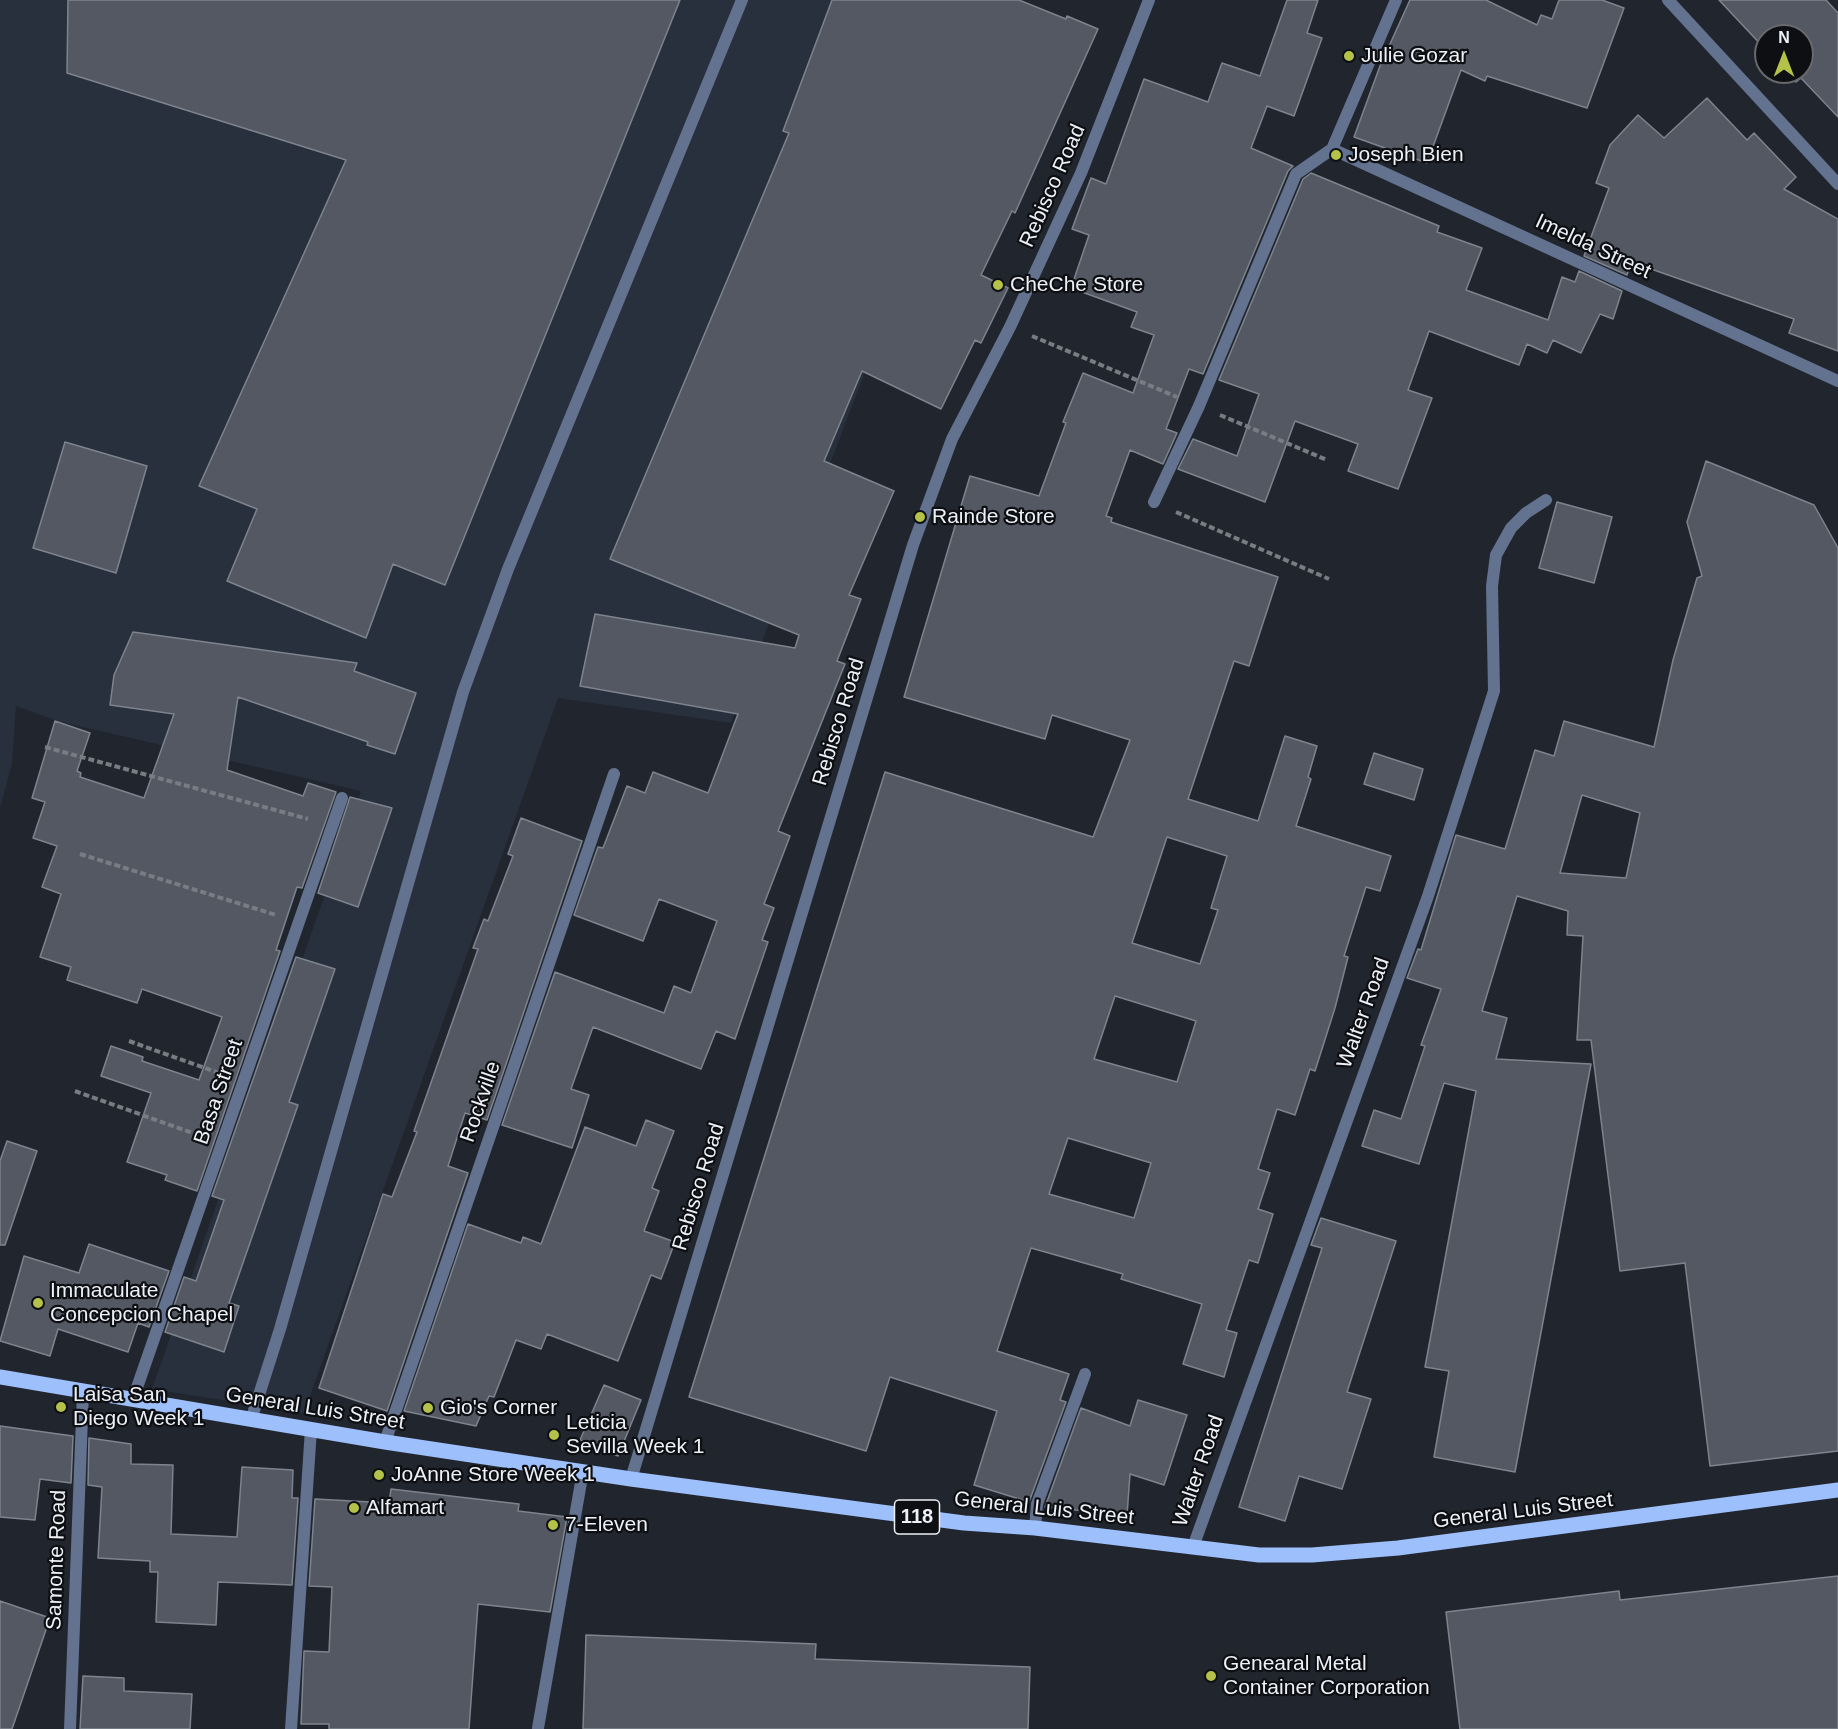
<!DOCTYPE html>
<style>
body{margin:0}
#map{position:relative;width:1838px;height:1729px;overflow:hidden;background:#21262e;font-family:Arial,sans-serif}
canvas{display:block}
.north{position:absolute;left:1754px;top:24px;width:60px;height:60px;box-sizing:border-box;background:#0d0f12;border:2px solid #67696d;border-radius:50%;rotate:0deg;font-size:16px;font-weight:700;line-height:24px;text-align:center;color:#edf0f6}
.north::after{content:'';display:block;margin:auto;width:21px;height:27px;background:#b4c24a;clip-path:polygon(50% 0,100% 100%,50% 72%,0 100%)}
</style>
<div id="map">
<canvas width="1838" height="1729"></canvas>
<div class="north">N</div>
</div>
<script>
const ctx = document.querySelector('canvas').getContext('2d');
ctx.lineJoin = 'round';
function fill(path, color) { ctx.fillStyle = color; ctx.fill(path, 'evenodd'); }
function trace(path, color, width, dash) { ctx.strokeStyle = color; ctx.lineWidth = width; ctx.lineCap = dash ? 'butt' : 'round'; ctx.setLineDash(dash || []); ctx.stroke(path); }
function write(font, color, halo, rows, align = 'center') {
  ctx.font = font + ' Arial,sans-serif'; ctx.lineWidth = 4.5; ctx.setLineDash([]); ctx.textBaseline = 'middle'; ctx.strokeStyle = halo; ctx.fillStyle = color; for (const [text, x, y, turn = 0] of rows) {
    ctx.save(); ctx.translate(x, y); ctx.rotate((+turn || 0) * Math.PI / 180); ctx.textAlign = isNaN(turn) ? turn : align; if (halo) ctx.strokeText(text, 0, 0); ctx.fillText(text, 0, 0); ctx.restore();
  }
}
fill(new Path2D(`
 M0 0H1007L731 723 558 698 304 1413 152 1389 361 791 61 722 16 706 12 764 0 808Z`), '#282f3d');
const building = new Path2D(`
 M68 0H680L445 585 393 564 366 638 227 581 257 509 199 486 346 160 67 73Z
 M832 0H1019L1066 19 1067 16 1098 29 1015 213 1012 211 981 275 1008 288 981 343 975 340 941 409 862 371 824 461 894 491 849 595 861 599 837 661 845 664 778 831 790 836 764 904 774 908 762 940 768 942 735 1039 716 1031 701 1069 593 1027 571 1089 589 1095 572 1148 502 1125 555 972 664 1013 674 986 691 993 717 921 659 899 643 941 574 915 598 847 603 848 627 786 645 793 653 772 708 793 738 714 580 686 595 614 795 648 799 635 610 559 789 133 783 131Z
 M1287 0H1318L1307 33 1322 38 1294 116 1267 106 1251 148 1293 166 1288 171 1203 374 1189 369 1166 429 1177 433 1163 464 1130 450 1106 516 1112 518 1111 522 1278 577 1249 666 1234 661 1188 799 1258 821 1285 736 1317 746 1308 777 1311 779 1296 826 1391 856 1380 891 1366 887 1344 956 1348 957 1335 1008 1315 1071 1310 1069 1295 1115 1277 1109 1258 1169 1270 1173 1258 1209 1273 1214 1258 1263 1249 1260 1226 1330 1237 1333 1224 1377 1183 1364 1202 1304 1121 1279 1123 1274 1031 1248 997 1351 1069 1374 1060 1400 1066 1402 1029 1502 974 1485 997 1411 890 1377 866 1451 689 1397 885 772 1093 837 1130 740 1052 715 1045 739 904 697 970 476 1039 496 1066 423 1063 422 1083 373 1133 393 1154 335 1131 327 1137 312 1071 288 1089 235 1072 229 1091 178 1106 184 1144 79 1208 102 1222 63 1260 76ZM1167 837 1227 856 1211 908 1218 910 1200 964 1132 943ZM1115 996 1196 1021 1177 1082 1094 1059ZM1068 1138 1151 1163 1134 1218 1049 1194Z
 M1410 0H1486L1537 25 1541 15 1552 19 1559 0H1602L1624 8 1587 108 1487 76 1485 81 1461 70 1427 163 1354 137 1380 66Z
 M1719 0H1826L1838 13V117L1801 78 1796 82 1786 72H1802V36H1766V50Z
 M1707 98 1747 140 1754 133 1796 177 1784 189 1838 219V351L1789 333 1794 319 1631 262 1627 275 1584 256 1609 188 1596 183 1610 145 1638 115 1664 138Z
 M1311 173 1439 226 1437 232 1482 248 1466 290 1548 320 1562 277 1575 282 1579 271 1622 291 1613 319 1600 314 1581 353 1553 340 1547 353 1527 344 1519 365 1429 331 1408 390 1432 398 1398 489 1348 471 1358 444 1295 421 1265 502 1178 469 1193 439 1237 456 1259 394 1219 380 1303 179Z
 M65 442 147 466 116 573 33 548Z
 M1706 461 1814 505 1838 548V1451L1710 1466 1685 1263 1620 1271 1591 1040H1577L1583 936 1567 935 1568 911 1517 896 1482 1011 1507 1018 1496 1059 1591 1064 1515 1472 1434 1457 1449 1371 1425 1367 1476 1091 1444 1083 1419 1164 1362 1146 1374 1110 1401 1119 1425 1046 1421 1045 1441 989 1407 978 1418 949 1421 950 1456 835 1505 849 1535 750 1554 756 1564 721 1654 747 1673 660 1697 578 1702 576 1687 522ZM1582 795 1640 813 1626 878 1560 873Z
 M1557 502 1612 517 1594 583 1539 568Z
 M133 632 357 663 354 671 416 693 395 754 367 745 368 742 238 697 227 770 303 796 308 783 336 792 302 888 297 887 276 950 280 951 197 1191 165 1180 167 1175 127 1162 151 1093 101 1076 111 1046 143 1057 142 1061 199 1080 222 1017 142 989 137 1003 67 980 71 967 40 957 61 894 42 887 57 846 33 838 45 802 32 798 55 721 90 733 77 771 81 773 80 777 144 798 174 714 110 705 114 675Z
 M1374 753 1423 769 1414 800 1364 784Z
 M350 797 392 808 358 907 318 893Z
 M521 818 582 841 487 1120 465 1113 448 1166 468 1173 387 1411 319 1388 383 1194 392 1197 417 1132 414 1131 478 949 473 948 484 919 488 921 513 856 508 854Z
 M296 957 335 969 289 1102 298 1105 229 1303 239 1306 224 1352 165 1332 184 1277 196 1281 224 1200 212 1196Z
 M646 1120 674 1131 652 1188 659 1191 644 1231 675 1242 661 1279 651 1275 618 1361 547 1334 541 1349 516 1340 494 1397 489 1396 476 1426 404 1411 468 1224 521 1243 523 1237 541 1244 585 1127 636 1146Z
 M7 1141 37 1151 5 1245H0V1161Z
 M1321 1218 1396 1241 1347 1392 1371 1399 1342 1489 1299 1476 1285 1521 1239 1507 1322 1248 1311 1245Z
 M89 1244 169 1271 149 1327 138 1323 128 1352 58 1329 50 1356 0 1341 24 1256 79 1273Z
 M604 1385 641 1400 618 1456 580 1440Z
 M1138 1400 1187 1415 1164 1485 1130 1474 1127 1515 1045 1507 1081 1408 1130 1426Z
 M0 1426 73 1436 71 1483 40 1479 35 1520 0 1517Z
 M89 1438 131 1444V1464L173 1465 171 1534 237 1537 242 1467 293 1470 292 1498H298L292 1585 218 1582 216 1625 156 1622 158 1572H150V1561L98 1558 102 1487 88 1485Z
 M391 1489 519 1504 518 1511 567 1517 550 1612 478 1604 469 1729H329V1724H301L304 1651 329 1652 332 1587 309 1586 315 1499 389 1503Z
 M1838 1576V1729H1460L1446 1612 1619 1591 1620 1600Z
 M0 1601 50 1618 12 1729H0Z
 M586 1635 816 1644 815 1659 1030 1667 1028 1729H583Z
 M83 1676 124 1678V1691L192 1694 190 1729H80Z`);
fill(building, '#535862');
trace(building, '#7e848e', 1.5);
trace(new Path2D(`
 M1032 336 1177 397
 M1220 415 1327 460
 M1176 512 1329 579
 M45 747 308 819
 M80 854 276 915
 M129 1041 222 1074
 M75 1091 198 1135`), '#787c83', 4, [6, 3]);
trace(new Path2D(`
 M251 1420 280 1329 463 692 508 569 742 0
 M1035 1528 1037 1504 1085 1374
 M538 1728 583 1471`), '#62728f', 12);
trace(new Path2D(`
 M1668 0 1838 184
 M1332 149 1838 381
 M1154 502 1199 406 1296 174 1332 149 1396 0
 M133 1399 342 798
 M385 1442 614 774
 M631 1479 913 545 952 439 1010 327 1081 173 1149 0
 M1193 1547 1428 896 1494 691 1492 586 1496 555 1511 528 1526 513 1546 500
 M70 1729 83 1392
 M291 1729 311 1429`), '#62728f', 12);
trace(new Path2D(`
 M0 1377 385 1442 631 1479 964 1523 1035 1528 1259 1555H1312L1398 1548 1838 1490`), '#9dbffc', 15);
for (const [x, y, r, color] of [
 [1349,56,6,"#b4c24a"],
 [1336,155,6,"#b4c24a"],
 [998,285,6,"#b4c24a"],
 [920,517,6,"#b4c24a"],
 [38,1303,6,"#b4c24a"],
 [61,1407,6,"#b4c24a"],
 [428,1408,6,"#b4c24a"],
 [554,1435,6,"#b4c24a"],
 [379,1475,6,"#b4c24a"],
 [354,1508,6,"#b4c24a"],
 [553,1525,6,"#b4c24a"],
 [1211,1676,6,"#b4c24a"]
]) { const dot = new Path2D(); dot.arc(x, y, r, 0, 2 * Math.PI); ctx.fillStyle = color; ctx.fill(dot); trace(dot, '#0d0f12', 2); }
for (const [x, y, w] of [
 [917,1517,45]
]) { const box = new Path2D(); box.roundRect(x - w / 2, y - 17, w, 34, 4.5); ctx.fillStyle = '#0d0f12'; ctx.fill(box); trace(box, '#edf0f6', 1.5); }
write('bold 20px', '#edf0f6', null, [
 ["118",917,1517]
]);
write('21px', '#edf0f6', '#0d0f12', [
 ["Julie Gozar",1361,56],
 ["Joseph Bien",1348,155],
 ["CheChe Store",1010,285],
 ["Rainde Store",932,517],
 ["Immaculate",50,1291],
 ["Concepcion Chapel",50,1315],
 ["Laisa San",73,1395],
 ["Diego Week 1",73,1419],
 ["Gio's Corner",440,1408],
 ["Leticia",566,1423],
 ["Sevilla Week 1",566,1447],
 ["JoAnne Store Week 1",391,1475],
 ["Alfamart",366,1508],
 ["7-Eleven",565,1525],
 ["Genearal Metal",1223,1664],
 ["Container Corporation",1223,1688]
], 'left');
write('21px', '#edf0f6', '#0d0f12', [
 ["Rebisco Road",1053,186,-66],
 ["Imelda Street",1593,247,25],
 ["Rebisco Road",839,722,-73],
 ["Walter Road",1364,1013,-70],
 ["Basa Street",219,1092,-71],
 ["Rockville",481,1102,-71],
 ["Rebisco Road",699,1187,-73],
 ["General Luis Street",315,1409,9],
 ["Walter Road",1199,1471,-71],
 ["General Luis Street",1044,1509,6],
 ["General Luis Street",1523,1511,-7],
 ["Samonte Road",57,1560,-88]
]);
</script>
